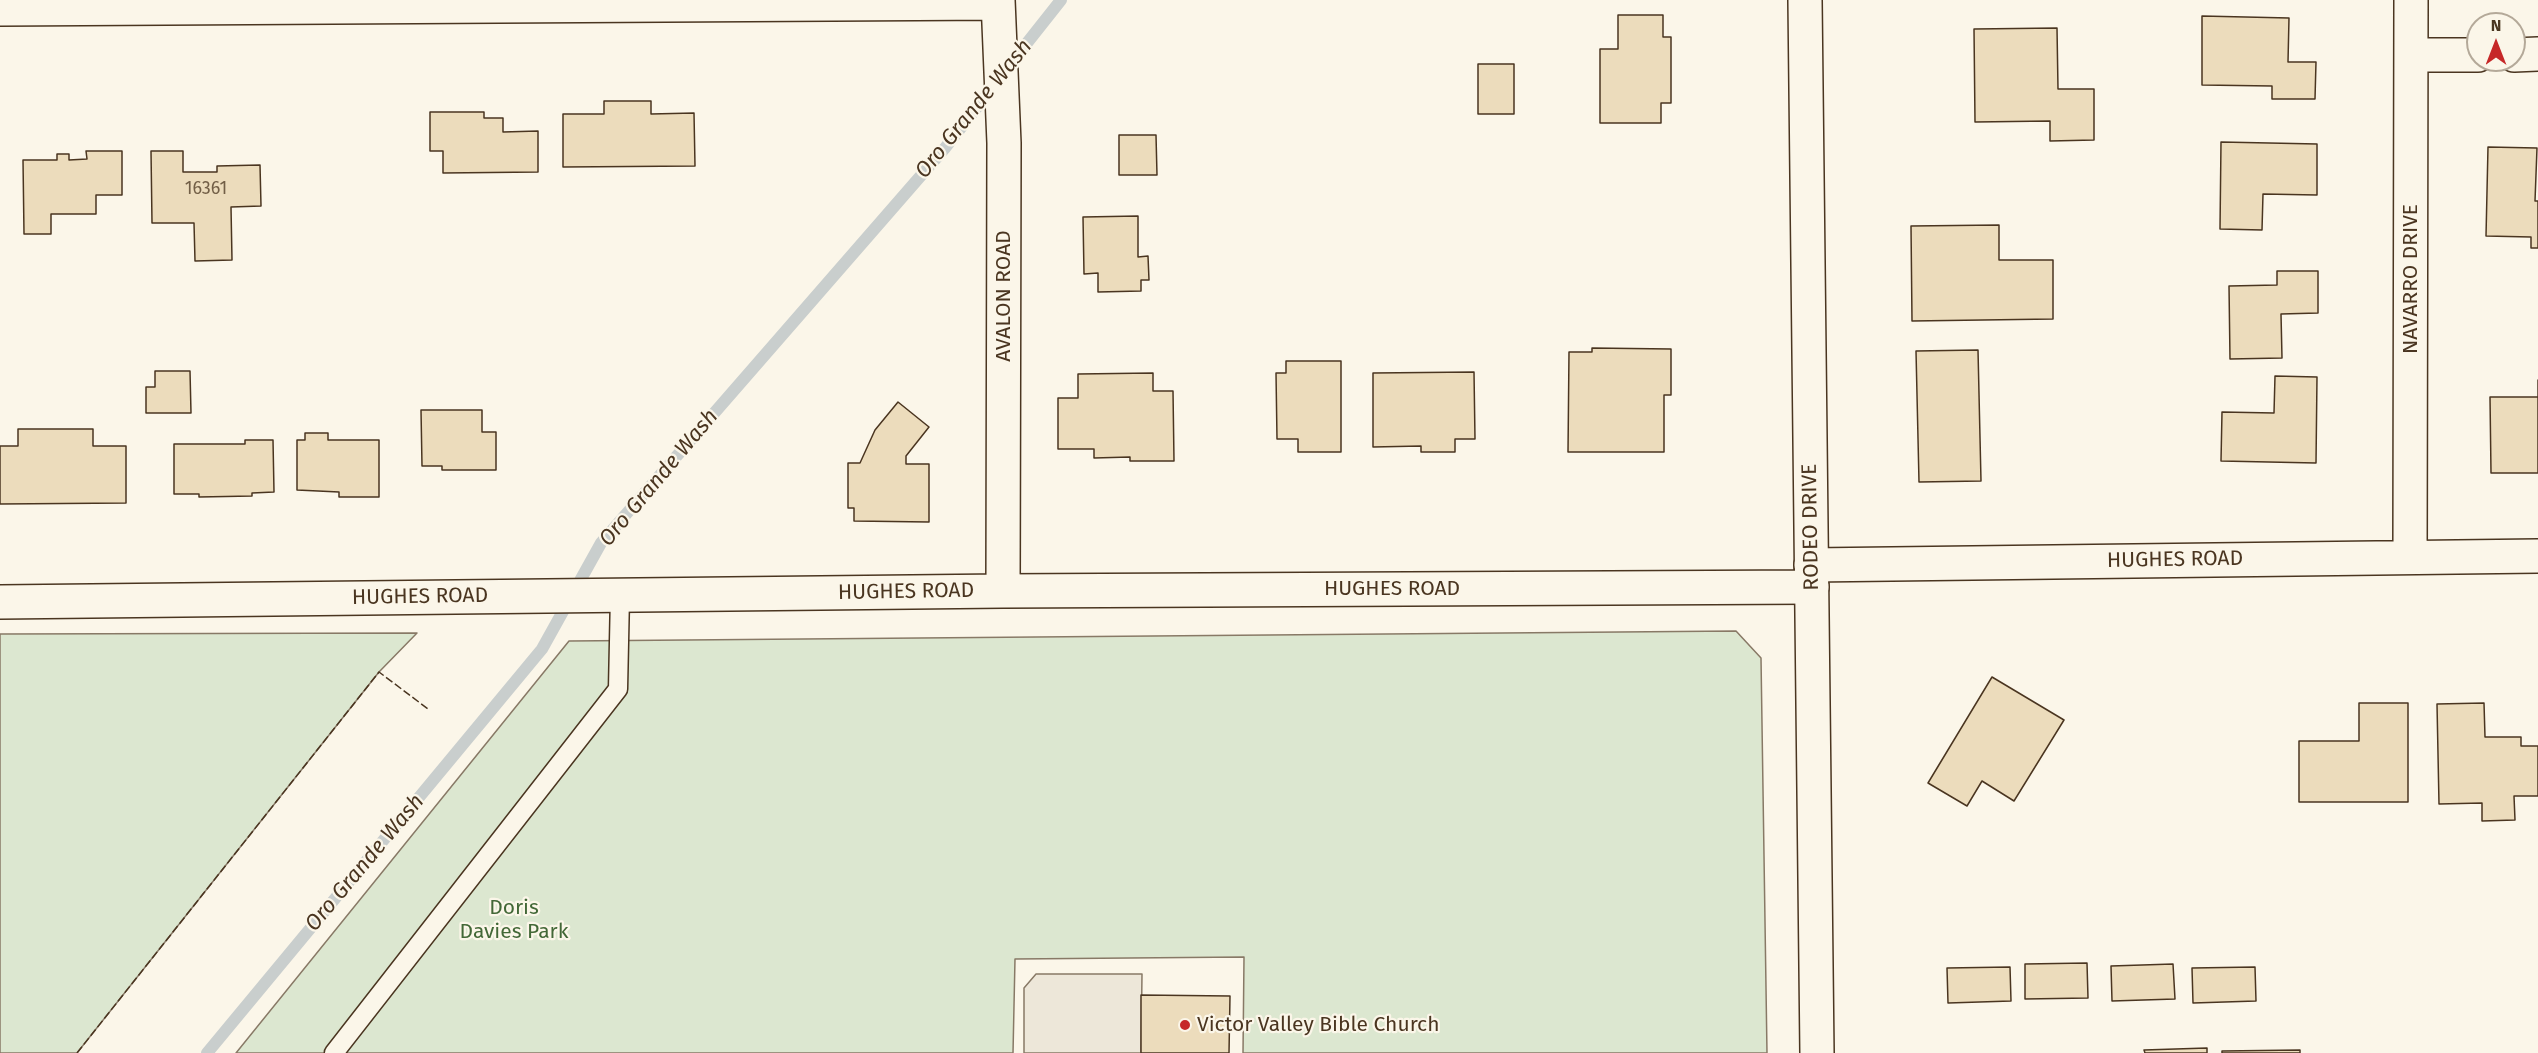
<!DOCTYPE html>
<style>
body{margin:0}
#map{position:relative;width:2538px;height:1053px;overflow:hidden;background:#fbf6e9;font-family:"Fira Sans",sans-serif}
canvas{display:block}
.north{position:absolute;left:2466px;top:12px;width:60px;height:60px;box-sizing:border-box;background:#fbf6e9;border:2px solid #b4a999;border-radius:50%;rotate:0deg;font-size:16px;font-weight:700;line-height:24px;text-align:center;color:#4a3520}
.north::after{content:'';display:block;margin:auto;width:21px;height:27px;background:#c62828;clip-path:polygon(50% 0,100% 100%,50% 72%,0 100%)}
</style>
<div id="map">
<canvas width="2538" height="1053"></canvas>
<div class="north">N</div>
</div>
<script>
const ctx = document.querySelector('canvas').getContext('2d');
ctx.lineJoin = 'round';
function fill(path, color) { ctx.fillStyle = color; ctx.fill(path, 'evenodd'); }
function trace(path, color, width, dash) { ctx.strokeStyle = color; ctx.lineWidth = width; ctx.lineCap = dash ? 'butt' : 'round'; ctx.setLineDash(dash || []); ctx.stroke(path); }
function write(font, color, halo, rows, align = 'center') {
  ctx.font = font + ' "Fira Sans",sans-serif'; ctx.lineWidth = 4.5; ctx.setLineDash([]); ctx.textBaseline = 'middle'; ctx.strokeStyle = halo; ctx.fillStyle = color; for (const [text, x, y, turn = 0] of rows) {
    ctx.save(); ctx.translate(x, y); ctx.rotate((+turn || 0) * Math.PI / 180); ctx.textAlign = isNaN(turn) ? turn : align; if (halo) ctx.strokeText(text, 0, 0); ctx.fillText(text, 0, 0); ctx.restore();
  }
}
const green = new Path2D(`
 M1736 631 1761 658 1767 1053H1243L1244 957 1015 959 1013 1053H236L569 641Z
 M417 633 379 672 77 1053H0V634Z`);
fill(green, '#dce7d0');
trace(green, '#887966', 1.5);
const parking = new Path2D(`
 M1036 974H1142L1141 1053H1024V988Z`);
fill(parking, '#ede7d9');
trace(parking, '#887966', 1.5);
trace(new Path2D(`
 M1008 67 1061 0
 M207 1053 542 649 601 543 945 148 996 83`), '#c9cecd', 12);
const building = new Path2D(`
 M1618 15H1663V37H1671V103H1661V123H1600V49H1618Z
 M2202 16 2289 18 2288 62H2316L2315 99H2272V86L2202 85Z
 M2057 28 2058 89H2094V140L2050 141V121L1975 122 1974 29Z
 M1478 64H1514V114H1478Z
 M604 101H651V114L694 113 695 166 563 167V114H604Z
 M430 112H484V118H503V132L538 131V172L443 173V151H430Z
 M1119 135H1156L1157 175H1119Z
 M2221 142 2317 144V195L2263 194 2262 230 2220 229Z
 M2488 147 2537 148 2535 201H2538V248H2531V237L2486 236Z
 M86 151H122V195H96V214H51V234H24L23 160H57V154H69V160L87 159Z
 M151 151H183V172H217V166L260 165 261 206 231 207 232 260 195 261 194 223H152Z
 M1138 216V257L1148 256 1149 280H1141V291L1098 292V273L1084 274 1083 217Z
 M1999 225V260H2053V319L1912 321 1911 226Z
 M2277 271H2318V313L2281 314 2282 358 2230 359 2229 286 2277 285Z
 M1592 348 1671 349V395H1664V452H1568L1569 352H1592Z
 M1978 350 1981 481 1919 482 1916 351Z
 M1286 361H1341V452H1298V439H1277L1276 373H1286Z
 M155 371H190L191 413H146V387H155Z
 M1474 372 1475 439H1455V452H1421V446L1373 447V373Z
 M1153 373V391H1173L1174 461H1130V457L1094 458V449H1058V398H1078V374Z
 M2275 376 2317 377 2316 463 2221 461 2222 412 2274 413Z
 M2538 380V473H2491L2490 397H2538Z
 M898 402 929 427 906 456V464H929V522L854 521V508H848V463H860L875 430Z
 M421 410H482V432H496V470H442V466H422Z
 M18 429H93V446H126V503L0 504V446H18Z
 M305 433H328V440H379V497H339V492L297 490V440H305Z
 M245 440H273L274 492 252 493V496L199 497V494H174V444H245Z
 M1992 677 2064 720 2014 801 1982 781 1967 806 1928 783Z
 M2359 703H2408V802H2299V741H2359Z
 M2484 703 2485 737H2521V746H2538V796H2514L2515 820 2482 821V803L2439 804 2437 704Z
 M2087 963 2088 998 2025 999V964Z
 M2173 964 2175 999 2112 1001 2111 966Z
 M2010 967 2011 1001 1948 1003 1947 968Z
 M2255 967 2256 1001 2193 1003 2192 968Z
 M1141 995 1230 996 1229 1053H1141Z
 M2207 1048V1053H2145L2144 1050Z
 M2300 1050V1053H2222V1051Z`);
fill(building, '#ecdcbc');
trace(building, '#4a3520', 1.5);
const lane = new Path2D(`
 M334 1053 618 689 620 595`);
const street = new Path2D(`
 M998 0 1004 143 1003 591
 M0 9 998 3
 M2411 55H2478
 M2514 55 2538 54
 M2410 557 2411 0
 M1811 565 2538 556
 M0 602 1003 591 1812 587`);
const secondary = new Path2D(`
 M1805 0 1817 1053`);
trace(lane, '#4a3520', 21);
trace(street, '#4a3520', 36);
trace(secondary, '#4a3520', 36);
trace(lane, '#fbf6e9', 18);
trace(street, '#fbf6e9', 33);
trace(secondary, '#fbf6e9', 33);
trace(new Path2D(`
 M77 1053 379 672 428 709`), '#4a3520', 1.5, [8, 3]);
for (const [x, y, r, color] of [
 [1185,1025,6,"#c62828"]
]) { const dot = new Path2D(); dot.arc(x, y, r, 0, 2 * Math.PI); ctx.fillStyle = color; ctx.fill(dot); trace(dot, '#fbf6e9', 2); }
write('18px', '#725f47', null, [
 ["16361",206,189]
]);
write('21px', '#4a3520', '#fbf6e9', [
 ["NAVARRO DRIVE",2411,279,-90],
 ["AVALON ROAD",1004,296,-90],
 ["RODEO DRIVE",1811,527,-91],
 ["HUGHES ROAD",2175,560,-1],
 ["HUGHES ROAD",1392,589],
 ["HUGHES ROAD",906,592,-1],
 ["HUGHES ROAD",420,597,-1]
]);
write('21px', '#436837', '#fbf6e9', [
 ["Doris",514,908],
 ["Davies Park",514,932]
]);
write('21px', '#4a3520', '#fbf6e9', [
 ["Victor Valley Bible Church",1197,1025]
], 'left');
write('italic 22px', '#4a3520', '#fbf6e9', [
 ["Oro Grande Wash",974,109,-51],
 ["Oro Grande Wash",659,478,-50],
 ["Oro Grande Wash",365,863,-50]
]);
</script>
